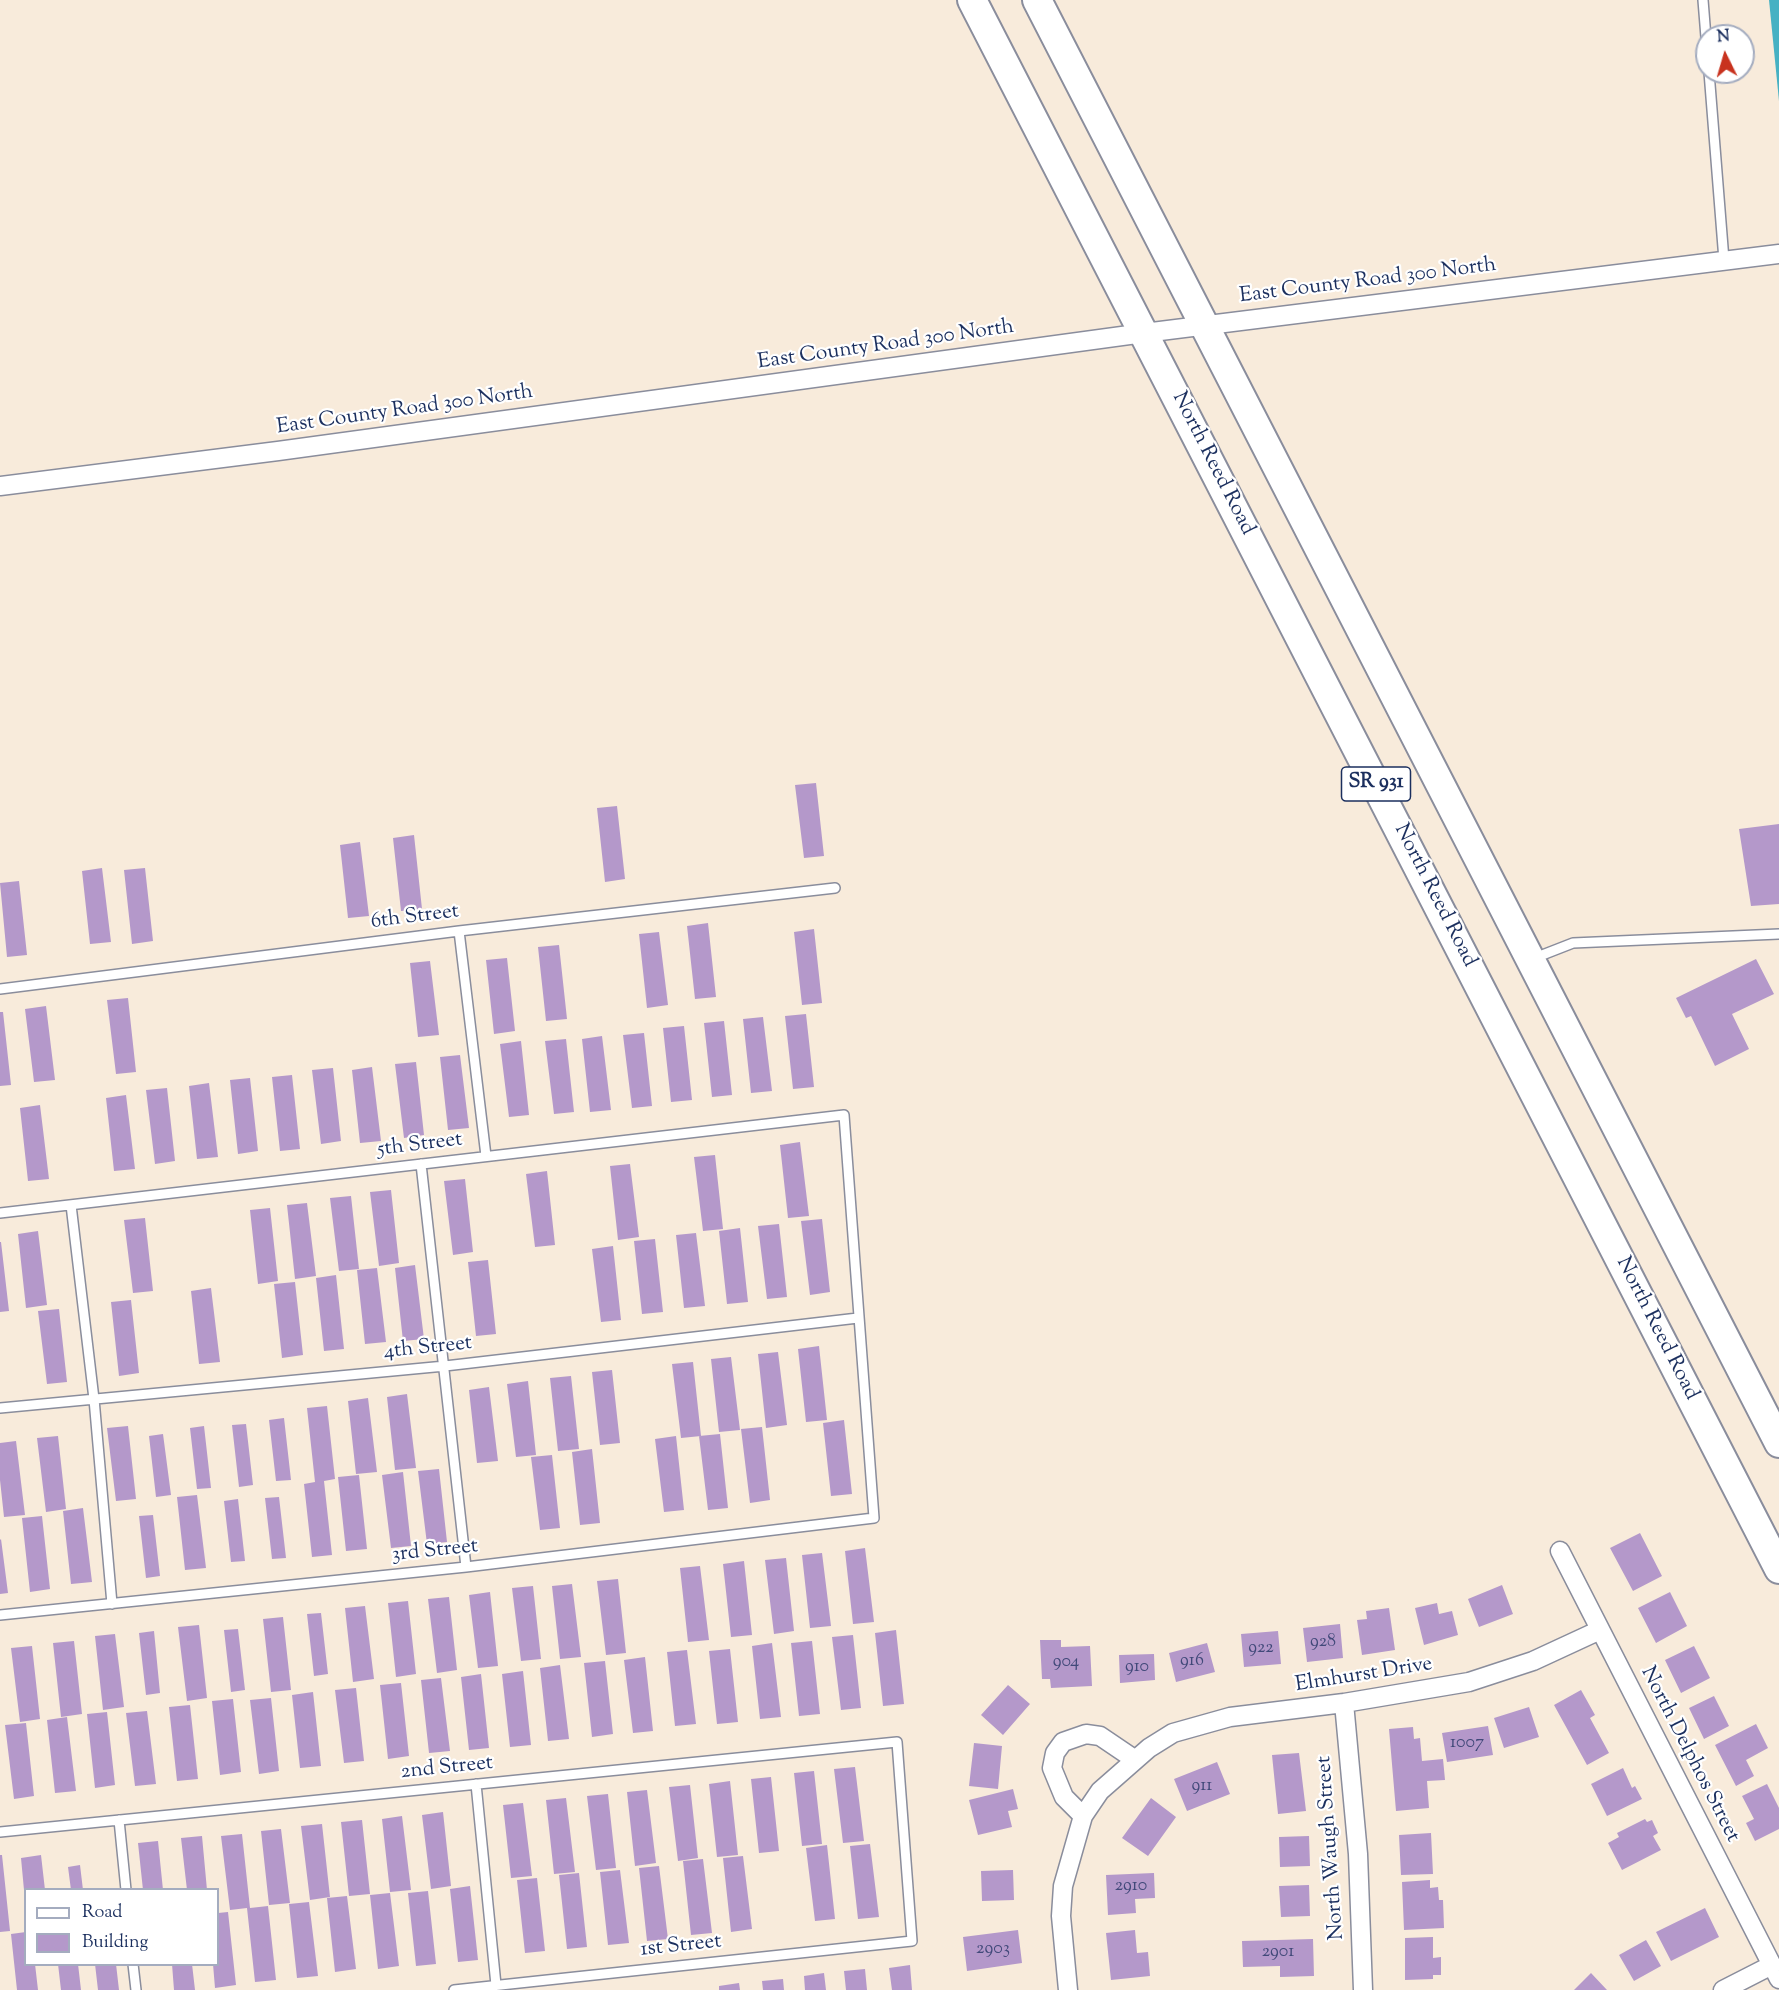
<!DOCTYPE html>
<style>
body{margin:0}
#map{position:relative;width:1779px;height:1990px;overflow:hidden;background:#f8ebdb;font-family:"Sorts Mill Goudy",serif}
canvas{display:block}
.legend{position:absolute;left:24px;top:1888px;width:195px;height:78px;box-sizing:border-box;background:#fff;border:2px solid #a4acbf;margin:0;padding:8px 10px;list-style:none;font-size:18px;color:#1b2f5e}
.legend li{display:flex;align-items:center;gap:12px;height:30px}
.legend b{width:30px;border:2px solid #a4acbf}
.north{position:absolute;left:1695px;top:24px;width:60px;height:60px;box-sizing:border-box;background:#fff;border:2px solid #a4acbf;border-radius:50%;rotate:355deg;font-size:16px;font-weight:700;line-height:24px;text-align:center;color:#1b2f5e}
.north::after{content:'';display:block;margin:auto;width:21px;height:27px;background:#c8321e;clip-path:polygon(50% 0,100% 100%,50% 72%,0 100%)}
</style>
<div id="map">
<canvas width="1779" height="1990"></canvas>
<ul class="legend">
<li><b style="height:8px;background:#fff"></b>Road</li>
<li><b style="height:16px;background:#b498ca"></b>Building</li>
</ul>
<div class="north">N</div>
</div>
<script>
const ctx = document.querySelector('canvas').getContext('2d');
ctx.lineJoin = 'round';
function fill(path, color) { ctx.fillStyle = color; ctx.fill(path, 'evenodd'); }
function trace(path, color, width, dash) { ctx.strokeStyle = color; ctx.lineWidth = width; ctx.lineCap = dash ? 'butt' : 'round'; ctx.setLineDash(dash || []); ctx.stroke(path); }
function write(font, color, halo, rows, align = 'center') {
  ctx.font = font + ' "Sorts Mill Goudy",serif'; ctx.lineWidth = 4.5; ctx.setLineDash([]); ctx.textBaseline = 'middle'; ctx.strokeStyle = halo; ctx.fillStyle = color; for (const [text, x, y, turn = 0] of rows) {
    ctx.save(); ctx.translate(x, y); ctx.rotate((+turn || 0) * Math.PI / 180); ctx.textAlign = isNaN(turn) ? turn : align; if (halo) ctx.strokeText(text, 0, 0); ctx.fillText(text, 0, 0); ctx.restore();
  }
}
fill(new Path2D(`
 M1769 0H1779V101Z`), '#46b1c3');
fill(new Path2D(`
 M816 783 824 856 804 858 795 785Z
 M617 806 625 879 605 882 597 808Z
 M1779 824V904L1751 906 1739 829Z
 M414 835 422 909 401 911 393 838Z
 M360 842 369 916 348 918 340 845Z
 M102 868 111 942 90 944 82 871Z
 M145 868 153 941 132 944 124 870Z
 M19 881 27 955 7 957 0 883Z
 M708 923 716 997 695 999 687 926Z
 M814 929 822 1003 802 1005 794 932Z
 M659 932 668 1005 647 1008 639 934Z
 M559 945 567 1019 546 1021 538 947Z
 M507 958 515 1031 494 1034 486 960Z
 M1756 959 1774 994 1732 1014 1749 1049 1715 1066 1691 1016 1686 1018 1676 998Z
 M430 961 439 1035 418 1037 410 963Z
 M128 998 136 1072 116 1074 107 1000Z
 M46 1006 55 1080 34 1082 25 1009Z
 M0 1012H3L11 1085 0 1086Z
 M806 1014 814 1087 793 1089 785 1016Z
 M763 1017 772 1091 751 1093 743 1019Z
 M724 1021 732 1095 712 1097 704 1023Z
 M684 1026 692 1100 671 1102 663 1028Z
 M644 1033 652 1106 632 1108 623 1035Z
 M602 1036 611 1110 590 1112 582 1039Z
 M566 1039 574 1112 554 1114 545 1041Z
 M521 1041 529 1115 509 1117 500 1044Z
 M460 1055 469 1128 448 1130 440 1057Z
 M416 1062 424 1135 404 1138 395 1064Z
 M372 1067 381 1141 360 1143 352 1070Z
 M333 1068 341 1141 321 1144 312 1070Z
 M292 1075 300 1149 280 1151 272 1077Z
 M250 1078 258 1151 238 1154 230 1080Z
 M209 1083 218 1157 197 1159 189 1086Z
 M167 1088 175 1161 155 1164 146 1090Z
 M126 1095 135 1169 114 1171 106 1098Z
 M40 1105 49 1179 28 1181 20 1108Z
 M800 1142 809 1216 788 1218 780 1145Z
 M715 1155 723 1229 703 1231 694 1157Z
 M630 1164 639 1237 618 1240 610 1166Z
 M547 1171 555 1245 535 1247 526 1174Z
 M465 1179 473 1252 453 1255 444 1181Z
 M391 1190 399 1263 379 1266 370 1192Z
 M351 1196 359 1269 339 1271 330 1198Z
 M307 1203 316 1276 295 1279 287 1205Z
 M270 1208 278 1281 258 1284 250 1210Z
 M145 1218 153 1291 133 1293 124 1220Z
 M822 1219 830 1292 810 1295 801 1221Z
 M779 1224 787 1297 767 1299 758 1226Z
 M740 1228 748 1302 727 1304 719 1231Z
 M38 1231 47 1305 26 1308 18 1234Z
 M696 1233 705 1306 684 1308 676 1235Z
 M655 1239 663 1312 642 1314 634 1241Z
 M0 1242H1L9 1311 0 1312Z
 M613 1246 621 1320 601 1322 592 1249Z
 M488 1260 496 1334 476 1336 468 1262Z
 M415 1265 424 1339 403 1341 395 1268Z
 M377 1268 386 1342 365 1344 357 1270Z
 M336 1275 344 1349 324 1351 316 1278Z
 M295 1282 303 1355 282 1358 274 1284Z
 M211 1288 220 1362 199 1364 191 1291Z
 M131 1300 139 1373 119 1376 111 1302Z
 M59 1309 67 1382 47 1384 38 1311Z
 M819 1346 827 1420 806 1422 798 1349Z
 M778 1352 787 1425 766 1428 758 1354Z
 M731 1357 740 1430 719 1432 711 1359Z
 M693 1362 701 1436 681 1438 672 1364Z
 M612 1370 620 1443 600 1445 592 1372Z
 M571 1376 579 1449 558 1451 550 1378Z
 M528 1381 536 1455 516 1457 507 1384Z
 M489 1387 498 1461 477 1463 469 1390Z
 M407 1394 416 1468 395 1470 387 1397Z
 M368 1398 377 1472 356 1474 348 1401Z
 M327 1406 335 1479 324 1481 332 1555 312 1557 304 1484 315 1482 307 1408Z
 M284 1418 291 1480 276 1481 269 1420Z
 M844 1420 852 1494 831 1496 823 1423Z
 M246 1424 253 1485 239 1487 232 1425Z
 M128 1426 136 1499 116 1501 107 1428Z
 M204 1426 211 1488 197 1489 190 1428Z
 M762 1427 770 1500 750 1503 741 1429Z
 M163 1434 171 1495 156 1497 149 1436Z
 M720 1434 728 1508 708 1510 699 1436Z
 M58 1436 66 1509 46 1512 37 1438Z
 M676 1436 684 1510 664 1512 655 1439Z
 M16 1441 25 1515 4 1517 0 1480V1443Z
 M592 1449 600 1523 580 1525 572 1452Z
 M552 1455 560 1528 540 1530 531 1457Z
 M439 1469 447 1542 427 1544 418 1471Z
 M403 1472 411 1546 391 1548 382 1475Z
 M359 1475 367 1549 346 1551 338 1477Z
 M197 1495 206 1568 185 1570 177 1497Z
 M279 1497 286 1558 272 1559 265 1498Z
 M238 1499 245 1561 231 1562 224 1501Z
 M83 1508 92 1582 71 1584 63 1511Z
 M153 1515 160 1576 146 1578 139 1516Z
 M42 1516 50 1589 30 1592 22 1518Z
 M1640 1533 1662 1576 1633 1591 1610 1548Z
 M1 1539 8 1593 0 1594V1540Z
 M865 1548 874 1622 853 1624 845 1551Z
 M822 1553 831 1626 810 1628 802 1555Z
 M786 1558 794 1631 774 1634 765 1560Z
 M744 1561 752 1635 731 1637 723 1564Z
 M700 1566 709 1640 688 1642 680 1568Z
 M618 1579 626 1653 606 1655 597 1581Z
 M572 1584 581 1657 560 1659 552 1586Z
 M1502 1585 1513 1614 1479 1627 1468 1599Z
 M533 1586 541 1659 521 1661 512 1588Z
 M490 1592 498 1666 478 1668 469 1595Z
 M1670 1592 1687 1626 1656 1643 1638 1608Z
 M449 1597 457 1670 437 1673 428 1599Z
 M408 1601 416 1674 396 1677 388 1603Z
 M1437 1603 1439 1614 1452 1611 1458 1635 1424 1645 1415 1608Z
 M365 1606 374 1679 353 1682 345 1608Z
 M1389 1608 1395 1650 1362 1655 1357 1620 1367 1619 1366 1611Z
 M321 1613 328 1674 314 1676 307 1614Z
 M283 1617 291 1690 271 1692 263 1619Z
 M1340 1624 1343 1658 1307 1662 1303 1628Z
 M199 1625 207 1698 187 1701 178 1627Z
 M238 1629 245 1690 231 1692 224 1630Z
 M896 1630 904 1704 883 1706 875 1633Z
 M154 1631 160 1693 146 1695 139 1633Z
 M1278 1631 1281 1664 1244 1667 1241 1634Z
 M115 1634 124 1707 103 1710 95 1636Z
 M853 1635 861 1708 841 1710 832 1637Z
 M1040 1640H1061V1647L1090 1646 1092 1686 1051 1688 1050 1679H1042Z
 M74 1641 82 1714 61 1717 53 1643Z
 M812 1641 820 1714 799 1716 791 1643Z
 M772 1643 781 1717 760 1719 752 1646Z
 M1207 1643 1215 1672 1176 1682 1169 1653Z
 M32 1646 40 1719 20 1722 11 1648Z
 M1694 1646 1710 1678 1681 1693 1665 1660Z
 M730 1649 738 1722 717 1724 709 1651Z
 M687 1650 696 1724 675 1726 667 1652Z
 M1154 1654 1155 1680 1120 1683 1119 1655Z
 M645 1657 653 1731 633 1733 624 1660Z
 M605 1661 613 1734 592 1737 584 1663Z
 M560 1665 569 1739 548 1741 540 1668Z
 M523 1671 531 1745 510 1747 502 1674Z
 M481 1674 489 1748 469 1750 461 1677Z
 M441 1678 450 1751 429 1753 421 1680Z
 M401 1683 409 1756 388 1759 380 1685Z
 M1008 1685 1030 1704 1003 1735 981 1715Z
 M356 1688 364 1761 344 1763 335 1690Z
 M1581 1690 1595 1715 1590 1718 1609 1753 1587 1765 1554 1705Z
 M313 1692 321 1766 300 1768 292 1695Z
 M1714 1696 1729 1726 1704 1739 1689 1708Z
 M271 1698 279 1771 259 1774 250 1700Z
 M233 1699 241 1772 220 1775 212 1701Z
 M190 1705 198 1779 177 1781 169 1707Z
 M1529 1707 1539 1737 1504 1748 1494 1718Z
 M147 1711 156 1784 135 1786 126 1713Z
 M107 1712 115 1785 95 1788 87 1714Z
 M67 1717 76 1791 55 1793 47 1720Z
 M26 1723 34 1796 14 1799 5 1725Z
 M1756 1724 1768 1748 1746 1760 1754 1776 1736 1786 1715 1745Z
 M1488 1726 1493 1755 1447 1762 1442 1733Z
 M1413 1727 1414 1739 1420 1738 1422 1761 1443 1759 1445 1780 1427 1781 1429 1808 1396 1811 1389 1729Z
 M974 1743 1002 1746 998 1789 969 1786Z
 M1299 1753 1306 1811 1278 1814 1272 1755Z
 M1217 1762 1230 1794 1187 1811 1174 1779Z
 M855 1767 864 1841 843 1843 834 1769Z
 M1623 1768 1632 1788 1635 1786 1642 1799 1607 1816 1591 1784Z
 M814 1771 822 1844 802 1846 794 1773Z
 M771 1777 779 1851 759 1853 751 1779Z
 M730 1781 738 1855 717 1857 709 1784Z
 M1767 1784 1779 1808V1829L1755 1841 1746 1823 1754 1819 1742 1796Z
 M690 1785 698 1858 678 1861 669 1787Z
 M1013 1789 1018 1809 1008 1811 1012 1827 978 1835 969 1800Z
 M647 1790 656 1863 635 1866 627 1792Z
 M608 1794 616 1868 596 1870 587 1796Z
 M566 1798 575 1872 554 1874 546 1800Z
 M1151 1798 1176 1817 1148 1856 1122 1838Z
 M523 1803 532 1876 511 1878 503 1805Z
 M443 1812 451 1886 431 1889 422 1815Z
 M402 1816 411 1890 390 1892 382 1819Z
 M1645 1819 1647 1822 1652 1820 1658 1833 1653 1836 1661 1850 1622 1870 1608 1843 1619 1837 1617 1833Z
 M362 1820 370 1894 349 1896 341 1822Z
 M322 1824 330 1897 310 1900 301 1826Z
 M281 1829 290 1903 269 1905 261 1831Z
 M1431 1833 1433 1874 1401 1875 1399 1835Z
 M242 1834 250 1908 268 1906 276 1980 255 1982 247 1908 230 1910 221 1836Z
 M202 1836 207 1890H187L181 1838Z
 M1309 1836 1310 1866 1280 1867 1279 1837Z
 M158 1841 163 1890H143L138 1843Z
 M870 1844 879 1917 858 1919 850 1846Z
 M827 1845 835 1919 815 1921 806 1848Z
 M0 1855H2L10 1931 0 1932Z
 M41 1855 45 1890H24L21 1858Z
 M743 1856 752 1929 731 1932 723 1858Z
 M703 1859 712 1933 691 1935 683 1861Z
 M80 1865 83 1890H71L68 1867Z
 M659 1866 668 1939 647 1941 639 1868Z
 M620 1870 629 1943 608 1945 600 1872Z
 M1013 1870 1014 1900 982 1901 981 1871Z
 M579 1873 587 1947 567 1949 559 1875Z
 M1154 1873 1155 1898 1135 1899 1136 1913 1108 1915 1106 1875Z
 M537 1878 545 1951 525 1953 517 1880Z
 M1430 1880V1888L1438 1887 1439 1900H1443L1444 1928 1404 1930 1402 1882Z
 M1309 1885 1310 1916 1281 1917 1279 1886Z
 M470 1886 478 1960 458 1962 450 1889Z
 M428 1891 436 1964 416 1966 408 1893Z
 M390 1893 399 1966 378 1969 370 1895Z
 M347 1896 356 1969 335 1972 327 1898Z
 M309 1902 318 1976 297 1978 289 1904Z
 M1705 1908 1719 1937 1671 1961 1656 1932Z
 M228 1912 236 1985 215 1988 213 1964H218V1913Z
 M1018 1930 1022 1963 967 1971 963 1937Z
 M1135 1930 1137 1953 1148 1952 1150 1976 1111 1980 1106 1933Z
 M26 1932V1964H35L38 1990H17L11 1934Z
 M1433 1937V1958L1441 1957V1975H1433V1979L1405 1980V1938Z
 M1313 1939 1314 1976 1280 1977V1966L1243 1967 1242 1941Z
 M1646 1940 1661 1966 1634 1981 1619 1955Z
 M58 1964H78L81 1990H61Z
 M95 1964H116L119 1990H98Z
 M172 1964H192L195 1990H174Z
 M910 1965 912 1990H892L889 1968Z
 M865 1969 867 1990H846L844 1971Z
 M824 1973 826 1990H805L804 1976Z
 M1591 1973 1607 1990H1574Z
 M783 1979 784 1990H763L762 1981Z
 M739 1983 740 1990H719V1986Z`), '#b498ca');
const service = new Path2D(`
 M1703 0 1707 50
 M1709 72 1724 260
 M459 931 486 1156
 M1532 959 1573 943 1779 934
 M0 989 459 931 835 888
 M421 1164 466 1567
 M71 1205 94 1399 112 1604
 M0 1213 844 1115 874 1518 466 1567 0 1615
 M0 1408 445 1366 858 1318
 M476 1784 496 1985
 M119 1820 126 1890
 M0 1832 897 1742 912 1941 454 1990
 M133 1964 136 1990`);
const minor = new Path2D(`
 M0 486 278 451 1144 333 1779 254
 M1560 1551 1779 1979
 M1344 1703 1358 1854 1363 1990
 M1083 1816 1064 1797 1052 1768 1055 1753 1063 1742 1086 1734 1100 1736 1134 1759
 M1068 1990 1061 1916 1063 1886 1083 1816 1100 1791 1149 1748 1173 1733 1230 1717 1344 1703 1469 1682 1533 1661 1600 1630
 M1723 1990 1772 1965`);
const primary = new Path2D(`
 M972 0 1779 1569
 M1037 0 1779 1443`);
trace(service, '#8a8d9c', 12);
trace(minor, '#8a8d9c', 21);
trace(primary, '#8a8d9c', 32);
trace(service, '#fff', 9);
trace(minor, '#fff', 18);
trace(primary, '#fff', 28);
write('18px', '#414979', null, [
 ["928",1323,1643],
 ["922",1261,1649],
 ["916",1192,1662],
 ["904",1066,1663],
 ["910",1137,1668],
 ["1007",1467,1744],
 ["911",1202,1787],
 ["2910",1131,1887],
 ["2903",993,1950],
 ["2901",1278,1953]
]);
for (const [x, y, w] of [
 [1376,784,69]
]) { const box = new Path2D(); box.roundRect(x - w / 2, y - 17, w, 34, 4.5); ctx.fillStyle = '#fff'; ctx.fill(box); trace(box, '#1b2f5e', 1.5); }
write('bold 20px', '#1b2f5e', null, [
 ["SR 931",1376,784]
]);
write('21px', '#1b2f5e', '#fff', [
 ["East County Road 300 North",1368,282,-7],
 ["East County Road 300 North",886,346,-8],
 ["East County Road 300 North",405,411,-8],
 ["North Reed Road",1212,464,63],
 ["North Reed Road",1434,896,63],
 ["6th Street",415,918,-7],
 ["5th Street",420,1146,-7],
 ["North Reed Road",1656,1329,63],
 ["4th Street",428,1349,-6],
 ["3rd Street",435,1552,-6],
 ["Elmhurst Drive",1364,1676,-9],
 ["North Delphos Street",1689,1755,63],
 ["2nd Street",447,1769,-6],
 ["North Waugh Street",1332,1848,-94],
 ["1st Street",681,1947,-6]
]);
</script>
